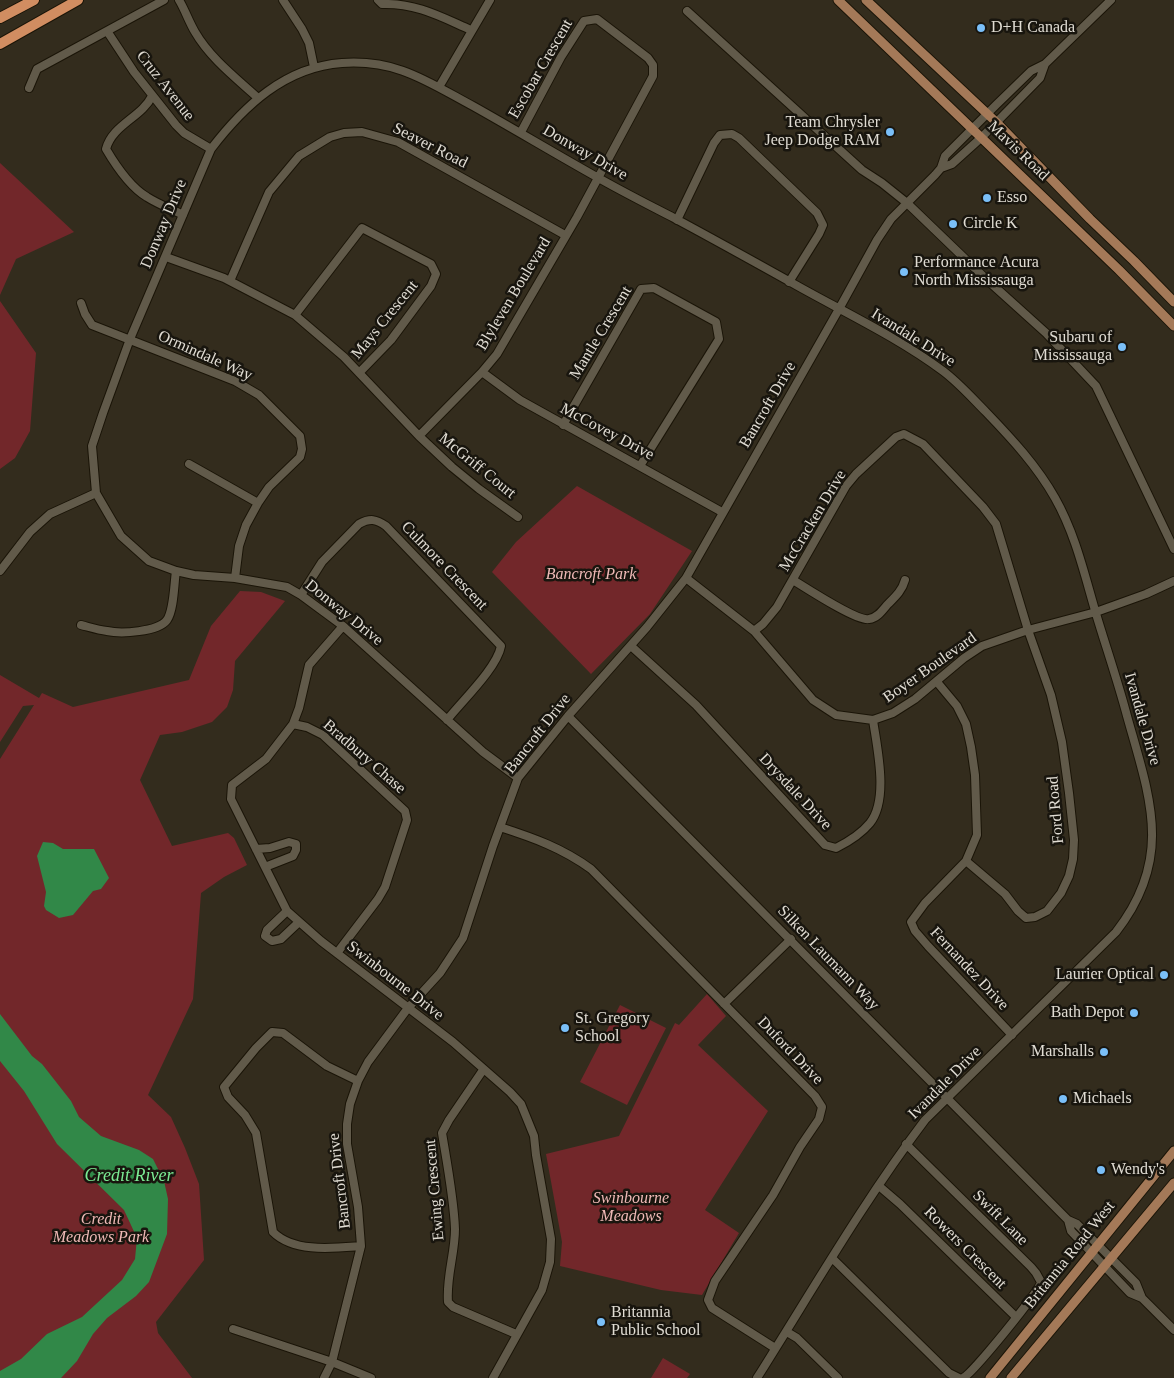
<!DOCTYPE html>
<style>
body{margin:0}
canvas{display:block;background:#332c1d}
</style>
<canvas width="1174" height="1378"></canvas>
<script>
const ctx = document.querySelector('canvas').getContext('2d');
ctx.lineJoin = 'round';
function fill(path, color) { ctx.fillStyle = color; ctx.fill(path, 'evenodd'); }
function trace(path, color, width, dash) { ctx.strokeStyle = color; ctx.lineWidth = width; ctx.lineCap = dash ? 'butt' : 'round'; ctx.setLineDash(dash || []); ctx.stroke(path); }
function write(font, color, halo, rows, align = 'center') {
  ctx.font = font + ' "Times New Roman",serif'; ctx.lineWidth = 5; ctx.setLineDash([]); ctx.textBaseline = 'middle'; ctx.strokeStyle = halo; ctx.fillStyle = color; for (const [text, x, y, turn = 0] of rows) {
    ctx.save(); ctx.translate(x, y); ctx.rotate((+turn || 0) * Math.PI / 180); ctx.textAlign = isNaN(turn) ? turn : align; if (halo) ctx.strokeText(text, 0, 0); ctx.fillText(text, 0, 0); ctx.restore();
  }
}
fill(new Path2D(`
 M0 163 74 232 16 259 0 295Z
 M0 301 36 353 30 431 15 458 0 469Z
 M577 486 692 551 650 614 591 674 492 572 516 542Z
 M240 591 261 592 285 601 235 661 233 690 227 707 212 722 182 732 160 735 140 780 172 846 228 833 234 838 247 865 224 877 201 893 193 999 148 1095 171 1117 185 1148 199 1184 204 1260 156 1322 158 1333 192 1378H0V759L34 705 23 706 0 742V675L39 698 42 693 73 707 189 680 211 626Z
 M707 994 726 1016 698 1045 768 1111 705 1210 739 1233 702 1295 661 1290 560 1266 562 1242 546 1154 619 1136 675 1023 679 1025Z
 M620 1005 666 1028 627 1105 580 1082Z
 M663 1358 690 1374 687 1378H651Z`), '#72272a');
fill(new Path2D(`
 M43 842 53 843 63 849H94L109 878 101 889 93 891 73 915 59 918 46 910 44 906 46 892 37 856Z
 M0 1014 32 1056 42 1064 71 1101 79 1117 101 1136 139 1150 153 1159 164 1181 168 1199 167 1234 149 1282 136 1296 107 1318 93 1334 77 1361 61 1378H0V1371L21 1359 47 1334 82 1317 122 1280 135 1259 137 1238 124 1210 57 1144 24 1091 0 1061Z`), '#318848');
const minor = new Path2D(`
 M179 0C185 10 189 22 195 32 210 58 236 78 258 98
 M283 0 302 29 309 43 314 67
 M378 0 382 4C417 3 441 17 471 30
 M687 11 862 170 882 183 907 203 985 278 1046 333 1096 386 1174 549
 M107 31 134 72 176 125 184 133 211 149
 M439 87 490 0
 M29 88 37 69 164 0
 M152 96C142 117 112 125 106 149 116 166 130 187 147 197 158 204 171 209 183 215
 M941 168 952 164 982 137 1040 78 1045 64
 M677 220 714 143 720 135 732 134 739 138 817 213 823 225 819 234 789 282
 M166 257 224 278 295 315 344 357 419 436 452 467 479 489 518 517
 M230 281 269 192 299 156 330 137 344 133 362 132 398 142 565 235
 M81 303 85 314 92 325 235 381 259 395 300 436 302 449 300 457 269 487 258 503 246 525 239 546 235 578
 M295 315 362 228 431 264 436 274 431 286 391 340 359 373
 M482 372 520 400 722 512
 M563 425 641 289 654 288 716 322 719 339 640 466
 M419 436 482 372 497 354 577 217 653 76V65L648 58 597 19 584 21 561 57 521 132
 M189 464 258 503
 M0 571 30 532 50 514 96 493
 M686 578 754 631 813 700 836 715 873 720 893 713 915 699 964 658 982 646 1028 630 1096 612 1146 594 1174 581
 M793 580C806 588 858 622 869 619 877 618 882 611 887 605 895 597 902 591 905 580
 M301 595 322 562 359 524C370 518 376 519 386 526L501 646C497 668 462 701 447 720
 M81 625C89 627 98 630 107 631 121 634 158 632 167 620 174 610 174 584 176 571
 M343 626 309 665 299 708 293 724 266 759 232 785 231 799 287 911 321 941 453 1042 510 1092 521 1104 534 1136 536 1155 551 1239 550 1262 542 1290 493 1378
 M754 631 763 624 777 607 846 486 856 474 896 437 904 434 923 444 983 507 996 524 1028 630 1051 695 1062 742 1069 793 1074 840 1073 859 1069 876 1061 893 1047 911 1035 917 1026 918 1018 911 1005 894 966 861
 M631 646 696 705 825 845 836 848C848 842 861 834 870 823 889 799 877 748 873 720
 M937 682 957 706 966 724 971 747 975 775 977 835 966 861 925 903 911 922 915 931 928 946 1012 1035
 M568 716C735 883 901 1052 1068 1220L1077 1224 1136 1283 1142 1298
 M293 724 307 727 323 735 405 811 407 820 385 887 378 899 337 953
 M518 778 483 752 343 626 301 595 287 587 235 578 194 575 176 571 149 561 121 536 96 493 92 446 103 413 130 339 211 149C244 106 285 67 342 63 397 59 428 82 473 106 514 129 554 153 595 176 621 191 647 204 674 218 717 241 760 265 803 289 850 315 900 339 943 371 959 383 972 398 986 412 1012 439 1037 466 1055 498 1076 535 1085 577 1097 617 1107 650 1118 682 1127 716 1150 798 1174 858 1116 932L925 1120C863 1202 812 1291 757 1378
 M500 827C534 838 562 848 591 869L815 1096 822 1107 819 1119 800 1147 773 1195 715 1281 708 1300 712 1308 775 1348
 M256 849 270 848 289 842 296 844V850L293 856 265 867
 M287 911 267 930 265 936 272 941 281 939 299 922
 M724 1004 791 939
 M483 1070 449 1120 442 1133C447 1163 454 1200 455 1229 455 1254 446 1277 448 1302L453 1307 516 1334
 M358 1081 327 1066 283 1033 272 1032 256 1048 224 1087 228 1097 245 1115 256 1133 273 1232C294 1253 334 1248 361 1246
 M906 1144 1031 1267 1036 1273 1041 1282C1040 1291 972 1374 963 1378
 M879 1186 900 1204 1016 1317
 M1068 1220 1071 1231 1091 1252 1130 1293 1142 1298 1174 1330
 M832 1258 949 1373 959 1378
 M233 1329 332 1362 371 1378
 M787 1332 797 1338 838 1378
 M324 1378 332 1362 361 1246 358 1207 347 1144V1124L350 1104 358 1081 368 1062 408 1008 440 973 463 938 493 846 518 778 568 716 647 627 686 578 839 309 877 240 891 219 935 175 941 168 945 156 996 105 1031 71 1045 64 1111 0`);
const major = new Path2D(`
 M838 0 1119 270 1174 326
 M866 0 996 122 1090 219 1134 261 1174 302
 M990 1378 1174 1151
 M1011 1378 1174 1183`);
const highway = new Path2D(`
 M0 18 34 0
 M0 44 78 0`);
trace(minor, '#1a1407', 10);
trace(major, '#1a1407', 11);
trace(highway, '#1a1407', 12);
trace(minor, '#615a4a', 8);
trace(major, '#a47958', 9);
trace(highway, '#d18d61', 10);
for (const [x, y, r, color] of [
 [981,28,5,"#7abff8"],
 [890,132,5,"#7abff8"],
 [987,198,5,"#7abff8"],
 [953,224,5,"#7abff8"],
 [904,272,5,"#7abff8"],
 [1122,347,5,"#7abff8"],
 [1164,975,5,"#7abff8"],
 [1134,1013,5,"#7abff8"],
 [565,1028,5,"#7abff8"],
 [1104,1052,5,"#7abff8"],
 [1063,1099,5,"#7abff8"],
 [1101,1170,5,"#7abff8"],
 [601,1322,5,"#7abff8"]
]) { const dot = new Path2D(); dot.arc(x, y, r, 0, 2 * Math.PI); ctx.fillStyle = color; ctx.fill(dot); trace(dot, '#18150e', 2); }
write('16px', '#e0dcd3', '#18150e', [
 ["D+H Canada",991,28],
 ["Team Chrysler",880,123,"right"],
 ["Jeep Dodge RAM",880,141,"right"],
 ["Esso",997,198],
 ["Circle K",963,224],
 ["Performance Acura",914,263],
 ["North Mississauga",914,281],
 ["Subaru of",1112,338,"right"],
 ["Mississauga",1112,356,"right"],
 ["Laurier Optical",1154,975,"right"],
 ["Bath Depot",1124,1013,"right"],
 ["St. Gregory",575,1019],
 ["School",575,1037],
 ["Marshalls",1094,1052,"right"],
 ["Michaels",1073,1099],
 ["Wendy's",1111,1170],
 ["Britannia",611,1313],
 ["Public School",611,1331]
], 'left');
write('16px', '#e0dcd3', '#18150e', [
 ["Escobar Crescent",541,69,-60],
 ["Cruz Avenue",165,86,52],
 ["Seaver Road",430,146,27],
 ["Mavis Road",1018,151,44],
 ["Donway Drive",585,153,30],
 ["Donway Drive",164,224,-67],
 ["Blyleven Boulevard",514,294,-59],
 ["Mays Crescent",385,320,-51],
 ["Mantle Crescent",601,333,-59],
 ["Ivandale Drive",913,338,32],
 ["Ormindale Way",205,356,24],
 ["Bancroft Drive",768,405,-60],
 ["McCovey Drive",607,432,28],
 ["McGriff Court",477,466,39],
 ["McCracken Drive",813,521,-59],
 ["Culmore Crescent",444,566,46],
 ["Donway Drive",344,613,39],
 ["Boyer Boulevard",930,668,-35],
 ["Ivandale Drive",1142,719,74],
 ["Bancroft Drive",538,734,-52],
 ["Bradbury Chase",364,757,41],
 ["Drysdale Drive",795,792,47],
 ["Ford Road",1056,810,-95],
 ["Silken Laumann Way",828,958,46],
 ["Fernandez Drive",969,969,47],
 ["Swinbourne Drive",395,981,38],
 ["Duford Drive",790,1051,46],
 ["Ivandale Drive",945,1083,-45],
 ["Bancroft Drive",340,1181,-97],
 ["Ewing Crescent",435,1190,-95],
 ["Swift Lane",1000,1218,45],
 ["Rowers Crescent",965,1248,45],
 ["Britannia Road West",1070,1255,-51]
]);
write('italic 16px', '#efb9b6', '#18150e', [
 ["Bancroft Park",591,575],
 ["Swinbourne",631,1199],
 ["Meadows",631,1217],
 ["Credit",101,1220],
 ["Meadows Park",101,1238]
]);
write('italic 18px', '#7bea93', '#18150e', [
 ["Credit River",129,1176]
]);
</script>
